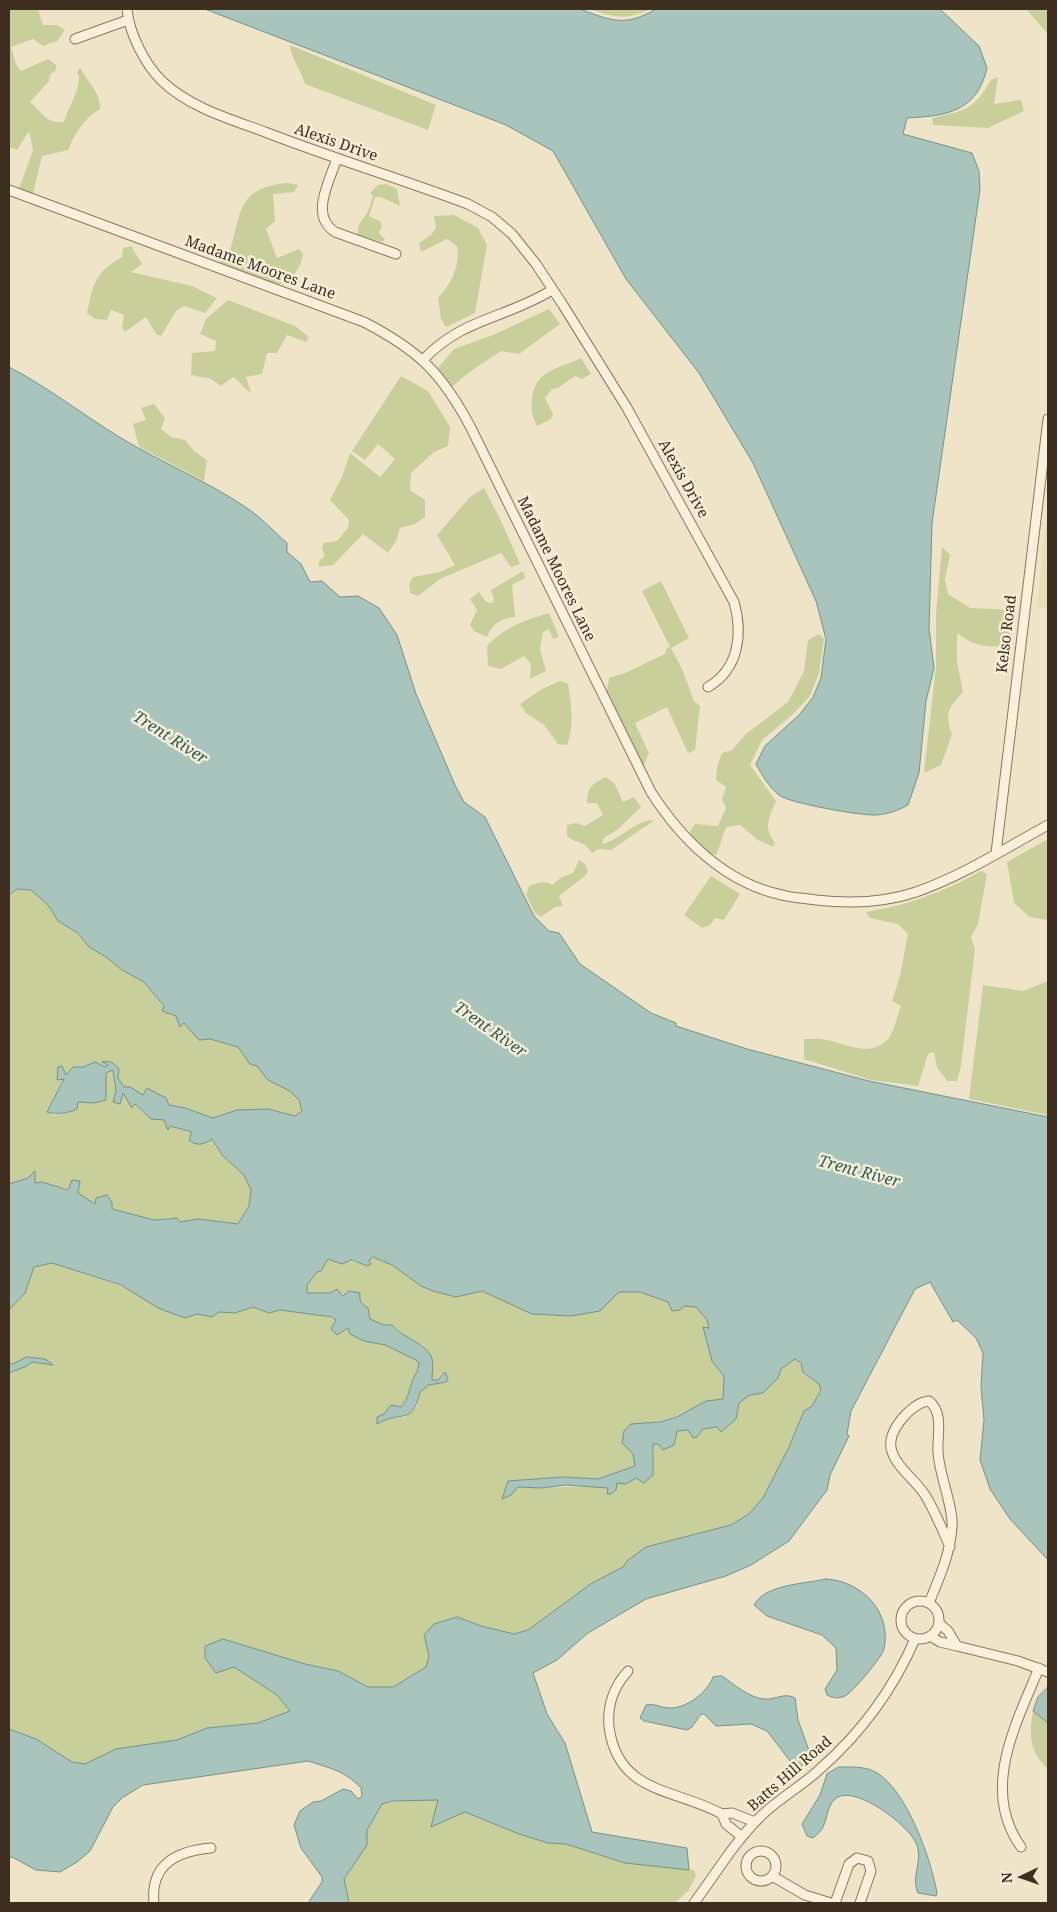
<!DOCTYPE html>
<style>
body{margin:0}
#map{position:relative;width:1057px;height:1912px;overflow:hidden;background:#f0e4c8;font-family:"Noto Serif",serif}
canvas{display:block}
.frame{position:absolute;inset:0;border:10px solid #3d2e20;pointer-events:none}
.north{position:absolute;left:997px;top:1852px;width:50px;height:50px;-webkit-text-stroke:4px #f7eed8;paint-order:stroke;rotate:267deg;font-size:14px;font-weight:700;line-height:20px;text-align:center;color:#3d2e20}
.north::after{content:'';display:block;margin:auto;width:18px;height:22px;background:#3d2e20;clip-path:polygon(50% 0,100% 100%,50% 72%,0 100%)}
</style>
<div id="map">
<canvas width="1057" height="1912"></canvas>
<div class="frame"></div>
<div class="north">N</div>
</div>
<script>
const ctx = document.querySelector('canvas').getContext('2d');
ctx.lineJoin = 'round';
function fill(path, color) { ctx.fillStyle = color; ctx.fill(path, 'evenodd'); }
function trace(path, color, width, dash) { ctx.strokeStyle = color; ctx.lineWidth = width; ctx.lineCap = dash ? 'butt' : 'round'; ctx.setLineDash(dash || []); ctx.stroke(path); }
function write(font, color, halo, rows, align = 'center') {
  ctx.font = font + ' "Noto Serif",serif'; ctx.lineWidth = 5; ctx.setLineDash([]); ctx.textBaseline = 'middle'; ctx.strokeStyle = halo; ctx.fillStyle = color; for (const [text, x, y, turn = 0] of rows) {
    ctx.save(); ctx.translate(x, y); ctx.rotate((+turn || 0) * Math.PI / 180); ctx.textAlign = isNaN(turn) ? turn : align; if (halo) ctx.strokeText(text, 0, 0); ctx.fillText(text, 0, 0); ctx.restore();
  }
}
fill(new Path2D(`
 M1048 504V608L1037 607Z`), '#e6deb5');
fill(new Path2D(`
 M9 9H38L43 25H57L65 30 57 41 43 46 33 39 11 47 16 64 21 71 48 59 56 65V70L50 75 49 81 30 102C42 112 46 124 64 122 69 105 79 93 79 76L77 73 80 67C87 82 101 92 100 109 84 118 75 134 68 150L42 156 33 194 19 189 33 150 29 131 17 150 9 147Z
 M590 9H650C627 21 612 17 590 9Z
 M1026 9H1044L1048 13V34Z
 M290 45 436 105 428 130 305 84C301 69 291 59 290 45Z
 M998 77 994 104 1021 100 1024 111 988 128 933 125 932 118C964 111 974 110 991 80Z
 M287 183 298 185 294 192 273 194 275 221 266 229 277 258 299 249 303 254C300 270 294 278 278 285L218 263 228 257C242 216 234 188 287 183Z
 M386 184 397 189 400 206 381 197H375L369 216 380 221 382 226 379 233 385 239 382 242 358 235C357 225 360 223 365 216 369 212 371 202 373 196L370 193 378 185Z
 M454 215 478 228 487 245 475 313 446 327 441 319 438 298C452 283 460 266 457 246L447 239 421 252 419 243 431 235 436 228 434 216Z
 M131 246 142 264 131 272 192 286 217 298 205 313 184 306 176 311 161 336 156 334 146 317 125 332 122 328 124 315 111 310 107 320 95 319 87 313C93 283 95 273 122 257L123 248Z
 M228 300 295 326 309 337 306 342 287 335 277 353H267L262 374 246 377 251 393C243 388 241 382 233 377L221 386 211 379 191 375 192 353 215 351 216 341 200 334 206 319Z
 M549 309 560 324 519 354 501 351 468 373 452 387 438 368 454 349 493 335Z
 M581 358 591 374 582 379 575 376 558 388 552 389 545 398 553 414 551 419 537 426C532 416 531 411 532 400 534 370 558 369 581 358Z
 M401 376 428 391 450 427 448 446 434 452 411 473 410 490 425 500V517L415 524 400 528 396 541 388 553 363 534 333 565 319 567V561L325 556 322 549 323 543 337 541 348 528 349 520 330 500 342 477 350 453 380 477 395 459 378 444 365 460 352 451Z
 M154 404 165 418 161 429 171 437 185 440 194 451 207 460 204 481 139 447 133 424 146 420 141 408Z
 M484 488 502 523 520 564 511 567 501 553 440 579 418 596 410 593 409 584 413 577 440 572 455 565 437 535 470 497Z
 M942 547 950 555 945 579 948 594 970 608 1016 610 1010 645C986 648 976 647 957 633V661L963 692C949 708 944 712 952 734L941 765 924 773 936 666V613Z
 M523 571 525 578 512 585 515 617C500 619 493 623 487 637L474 631 470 625 477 610 470 599 479 592 486 602 492 603 494 599 491 590Z
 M661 581 689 638 671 648 682 669 694 701 700 706 695 750 688 753 667 707 635 723 649 753 643 767 606 697 609 678 625 673 665 654 667 648 670 647 642 591Z
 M549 613 559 637 553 639 549 629 543 632 540 649 546 671 530 679 531 664 524 656 501 669 488 666 487 646C505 627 525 620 549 613Z
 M819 634 824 639 819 673 810 696 792 715 762 740 750 765 776 801C770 816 763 827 774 841V847L758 840 740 825 726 827C722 837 721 845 716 855L709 853 688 835 695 824 718 826 726 808 722 799 726 787 716 780 717 767 722 753 732 750 746 734 788 702 804 671 808 640Z
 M560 681 568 684C571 705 575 725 567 745L558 744 544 725 526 713 520 704 542 689Z
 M606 777 615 784 623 802 634 797 641 807 617 830 604 838 602 844C622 839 634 820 655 820L611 850 598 849 592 853C582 838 577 845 567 836V825L576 823 585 826 603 815 597 803H587C587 787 592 784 606 777Z
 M1048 839V919L1047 920 1030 917 1014 903 1007 862Z
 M579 860 585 864 588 871 585 876 559 896 563 906 555 907 541 917 535 913 526 895 529 886C537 883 545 880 552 885L562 877 573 873Z
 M981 871 987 874 978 924 971 937 975 949 961 1066 957 1081H947L937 1067 934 1052 928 1054 918 1086 871 1080 804 1059V1039C811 1039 820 1038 827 1040 846 1044 868 1057 886 1041 894 1034 897 1016 901 1006L892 1001 900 976 908 934 898 924 870 918 866 912C906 906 946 891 981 871Z
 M711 876 740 894 724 920 715 918 710 925 702 928 684 915Z
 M17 889 31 890 48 905 58 921 78 933 89 947 106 957 122 970 144 982 171 1015 176 1016 180 1026 184 1023 199 1040 210 1039 238 1047 250 1064 257 1066 268 1079 290 1090 299 1100 302 1111 295 1116 268 1109 237 1110 213 1118 185 1108 169 1105 166 1098 147 1088 143 1095C135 1094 132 1087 124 1087L118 1078 119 1069 103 1062 108 1065 105 1067 95 1062 83 1067H73L66 1076 57 1079 64 1078 47 1112 54 1115 71 1112 78 1102 105 1091 106 1073 113 1070 116 1091 120 1099 123 1093 132 1108 134 1104 151 1119H164L169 1129 170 1126 212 1139 223 1156 244 1175 251 1190 249 1206 238 1224 198 1219 180 1222 170 1217 155 1220 137 1217 84 1199 78 1193 80 1186C58 1194 53 1180 35 1183V1172L28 1178 9 1184V895Z
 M1048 981V1115L969 1099 983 985 1023 991Z
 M373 1257 392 1265 421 1286 456 1297 482 1291 532 1314 599 1311 618 1292H640L668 1302 696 1307 707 1320 709 1329 704 1327 712 1361 724 1376 723 1399C698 1401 695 1410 675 1417 660 1423 646 1423 631 1424L635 1466 598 1479 563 1477 508 1481 502 1498 511 1495 517 1487C548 1489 577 1485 608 1488V1491L616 1483C635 1484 643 1471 654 1458L653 1444H658L677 1431 689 1430 698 1437 702 1429 717 1427 721 1432 736 1419 739 1403 750 1395 763 1393 778 1378 781 1369 795 1359 801 1363 803 1372 819 1384 821 1390 812 1406 804 1411 789 1447 763 1499 749 1514 731 1525 646 1547 627 1561 623 1567 592 1583 528 1630 514 1634 481 1626 457 1617 424 1635 429 1656 426 1667 393 1687H368L338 1671 305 1664 223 1639 234 1667 277 1695 290 1711 258 1723 207 1728 177 1740 117 1749 85 1764 72 1762 36 1739 9 1729V1373L32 1362 52 1365 27 1357 12 1364 9 1363V1310L25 1293 34 1267 52 1263 121 1286 185 1318 197 1314 212 1317 219 1312 235 1313 253 1307 269 1313 280 1310 302 1312 337 1319 344 1331 347 1328 350 1330V1334L364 1341 385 1345 417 1360 419 1363C418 1372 415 1374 412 1382 408 1392 409 1398 401 1407L391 1405 377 1424 387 1418 405 1417 417 1407 420 1392 429 1385 446 1382 443 1373 438 1380H432L423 1345 409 1340 392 1325H384L370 1319 368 1308C361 1304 359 1301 360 1293 342 1296 325 1293 307 1293L306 1286 317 1272 321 1271 328 1259C342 1261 353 1261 368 1266L369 1260Z
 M1033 1711 1048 1723V1769C1029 1751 1029 1736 1033 1711Z
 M413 1799 439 1800 431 1827 465 1812 519 1834 548 1843 566 1844 625 1863 694 1870 696 1876 688 1891 675 1903H349L344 1879 366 1838 367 1830 382 1804Z`), '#c9cf9b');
const water = new Path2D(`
 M205 9H580C612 21 625 27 656 9H940L979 46 987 68C977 112 946 116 907 118L903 134 972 153 979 171 980 189 932 523 929 629 934 668 926 701 919 773 908 805C897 811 888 814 876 815 862 816 788 803 779 795 769 787 762 775 756 764L765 746 800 714 813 697 821 678 826 639 816 601 753 463 699 373 626 279 553 151 506 125 470 111Z
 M9 367C48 387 83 415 121 438 162 463 207 481 247 508 262 518 274 532 287 543V552L301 564 310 582 322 581 340 597 358 596 379 608 397 635 416 694 455 785 464 802 485 817 534 916 549 931 559 933 580 964 651 1013 676 1023V1026L747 1049 869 1081 1048 1117V1560L1010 1519 990 1489 980 1460 984 1420 981 1387 983 1353 976 1338 957 1320 953 1322 930 1282 915 1289 894 1329 851 1411 847 1434 849 1436 830 1475 827 1490 789 1541 751 1565 726 1576 646 1599 588 1633 557 1660 533 1673 547 1714 565 1743 592 1832 687 1848 689 1870 625 1863 566 1844 548 1843 519 1834 465 1812 431 1827 438 1800 393 1801 382 1804 367 1830V1845L344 1879 349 1903H308L322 1882V1877L301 1848 294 1825 300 1811 313 1802 321 1801 343 1789 351 1791 358 1799 362 1796 361 1788C344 1770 329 1768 308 1761L143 1785 122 1798 113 1807 90 1851 77 1862 60 1872 36 1870 12 1857 9 1858V1729L36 1739 72 1762 85 1764 116 1749 177 1740 207 1728 258 1723 290 1711 277 1695 234 1667 216 1673 205 1658V1646L223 1639 305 1664 338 1671 368 1687H393L426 1667 429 1656 424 1635 434 1624 457 1617 481 1626 514 1634 528 1630 592 1583 623 1567 627 1561 646 1547 731 1525 749 1514 763 1498 789 1447 804 1411 812 1406 821 1390 819 1384 803 1372 801 1363 795 1359 781 1369 778 1378 763 1393 750 1395 739 1403 736 1419 721 1432 717 1427 703 1429 697 1437 693 1438 688 1430 677 1431 674 1445 663 1450 658 1444H653V1475L644 1483 636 1478 626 1484 617 1483 616 1490 611 1494H607L608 1488 566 1485 542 1488 518 1487 511 1495 502 1499 508 1481 563 1477 598 1479 635 1466 633 1454 622 1443 624 1431 631 1424 660 1422 677 1417 706 1401 723 1399 724 1376 712 1361 703 1327 709 1328 707 1320 696 1307 684 1306 680 1310 672 1311 668 1302 640 1292H619L600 1311 571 1316 532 1314 482 1291 456 1297 433 1291 421 1286 392 1265 373 1257 369 1260 371 1264 368 1266 351 1260 342 1264 328 1259 321 1271 317 1272 307 1285V1293H330L337 1289 343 1296 349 1291 360 1293C359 1301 361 1304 368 1308L370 1319 384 1325H392C403 1339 423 1341 431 1356 434 1362 432 1373 432 1380H438L445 1372 448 1379 446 1382 429 1385 420 1392C412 1427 402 1409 377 1424V1417L384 1414 391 1405 401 1407C409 1398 408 1392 412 1382 415 1374 418 1372 419 1363L416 1360 385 1345 364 1341 350 1334 348 1328 337 1335 331 1329 336 1320 332 1317 280 1310 269 1313 253 1307 235 1313 219 1312 212 1317 197 1314 185 1318 158 1308 121 1285 52 1263 34 1267 25 1293 9 1310V1184L28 1178 35 1171V1183L42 1182 68 1190 72 1180 80 1181 78 1193 95 1204 96 1198 107 1195 112 1202V1209L154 1220 177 1218 180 1222 198 1219 238 1224 249 1206 251 1190 244 1175 223 1156 212 1139C204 1144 198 1147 189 1140L192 1132 170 1126 168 1130 164 1120 151 1119 135 1104 132 1108 123 1093 120 1104 113 1102 116 1091 113 1070 106 1073V1100L94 1103 78 1102 77 1109C69 1113 56 1115 47 1112L64 1079 57 1080 58 1067 62 1066 66 1075 73 1067H83L95 1062 105 1067 108 1065 102 1062C110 1060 114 1063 119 1069L118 1078 124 1087H130L143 1095 147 1088 166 1098 169 1105 185 1108 213 1118 237 1110 268 1109 295 1116 302 1111 299 1100 290 1091 268 1080 257 1066 250 1064 238 1047 210 1039 199 1040 184 1023 180 1027 176 1016 162 1011 164 1006 144 982 122 970 106 957 89 947 78 933 58 921 48 905 31 890 17 889 9 895Z
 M27 1357 45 1359 53 1365 32 1362 27 1366 9 1373V1363L12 1364Z
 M826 1579C862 1581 892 1612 884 1649 882 1657 853 1692 845 1696 838 1699 833 1698 827 1695L825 1689 837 1670 836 1648 822 1635 767 1616 754 1605C765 1584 805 1584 826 1579Z
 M722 1676C733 1684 750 1698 764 1699 776 1700 784 1692 795 1698L798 1720 812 1759 802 1766H794L767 1731 751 1724 716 1726 704 1714H701L692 1727 687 1730 644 1721 640 1718 646 1705C655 1703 661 1708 669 1708 686 1709 708 1692 713 1677Z
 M1048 1687V1723L1033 1711 1038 1697Z
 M839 1767C852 1767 866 1766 877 1773 907 1791 931 1859 937 1893L936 1896 918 1893C910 1876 925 1859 915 1841 906 1824 858 1787 838 1797 827 1803 828 1817 823 1827 821 1832 816 1835 813 1838L807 1836 802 1824 820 1795 827 1774Z`);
fill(water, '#a9c4bc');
trace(water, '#6f938a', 1);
const minor = new Path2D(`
 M127 9C129 33 145 65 163 82 191 108 230 119 265 132 332 158 401 179 468 204L492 217 512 234 536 264 563 305 627 408 734 602C743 634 739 669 708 687
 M75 39 128 20
 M337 158C330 181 309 215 335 232L396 254
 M9 190 364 322C418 350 441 372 470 426L651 792C681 839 725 883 782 895 793 898 804 898 816 900 850 904 883 903 916 892 962 876 1006 848 1048 825
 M423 360C462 318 505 319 552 290
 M996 853 1048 419
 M901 1620a19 19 0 1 1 38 0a19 19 0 1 1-38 0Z
 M929 1603C939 1578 950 1555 952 1527 954 1509 939 1474 938 1452 937 1435 944 1413 929 1401 912 1402 888 1430 891 1448 895 1467 915 1479 925 1495 935 1511 942 1529 950 1547
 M930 1636 940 1642 957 1646 948 1631 939 1623
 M957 1646 1018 1661 1048 1672
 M628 1671C614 1686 607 1706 609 1727 618 1794 674 1788 722 1814
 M742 1837 726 1824 722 1814 732 1813 755 1822
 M1021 1847C980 1790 1016 1724 1039 1668
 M746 1866a15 15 0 1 1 30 0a15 15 0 1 1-30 0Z
 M772 1876 805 1895 831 1903
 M154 1903C150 1864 177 1851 211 1848
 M694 1903C715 1875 733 1844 758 1819 776 1800 801 1787 820 1769 862 1732 893 1690 915 1639
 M835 1903 849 1864 857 1858 868 1861 871 1871 860 1903`);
trace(minor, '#8d765c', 11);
trace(minor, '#faf1dc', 9);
write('15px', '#3d2e20', '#f7eed8', [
 ["Alexis Drive",336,143,19],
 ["Madame Moores Lane",260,268,20],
 ["Alexis Drive",683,479,61],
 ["Madame Moores Lane",556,569,64],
 ["Kelso Road",1007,634,-83],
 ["Batts Hill Road",790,1774,-41]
]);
write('italic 16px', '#2f5d5a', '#f7eed8', [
 ["Trent River",170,738,32],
 ["Trent River",490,1030,35],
 ["Trent River",859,1172,15]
]);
</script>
